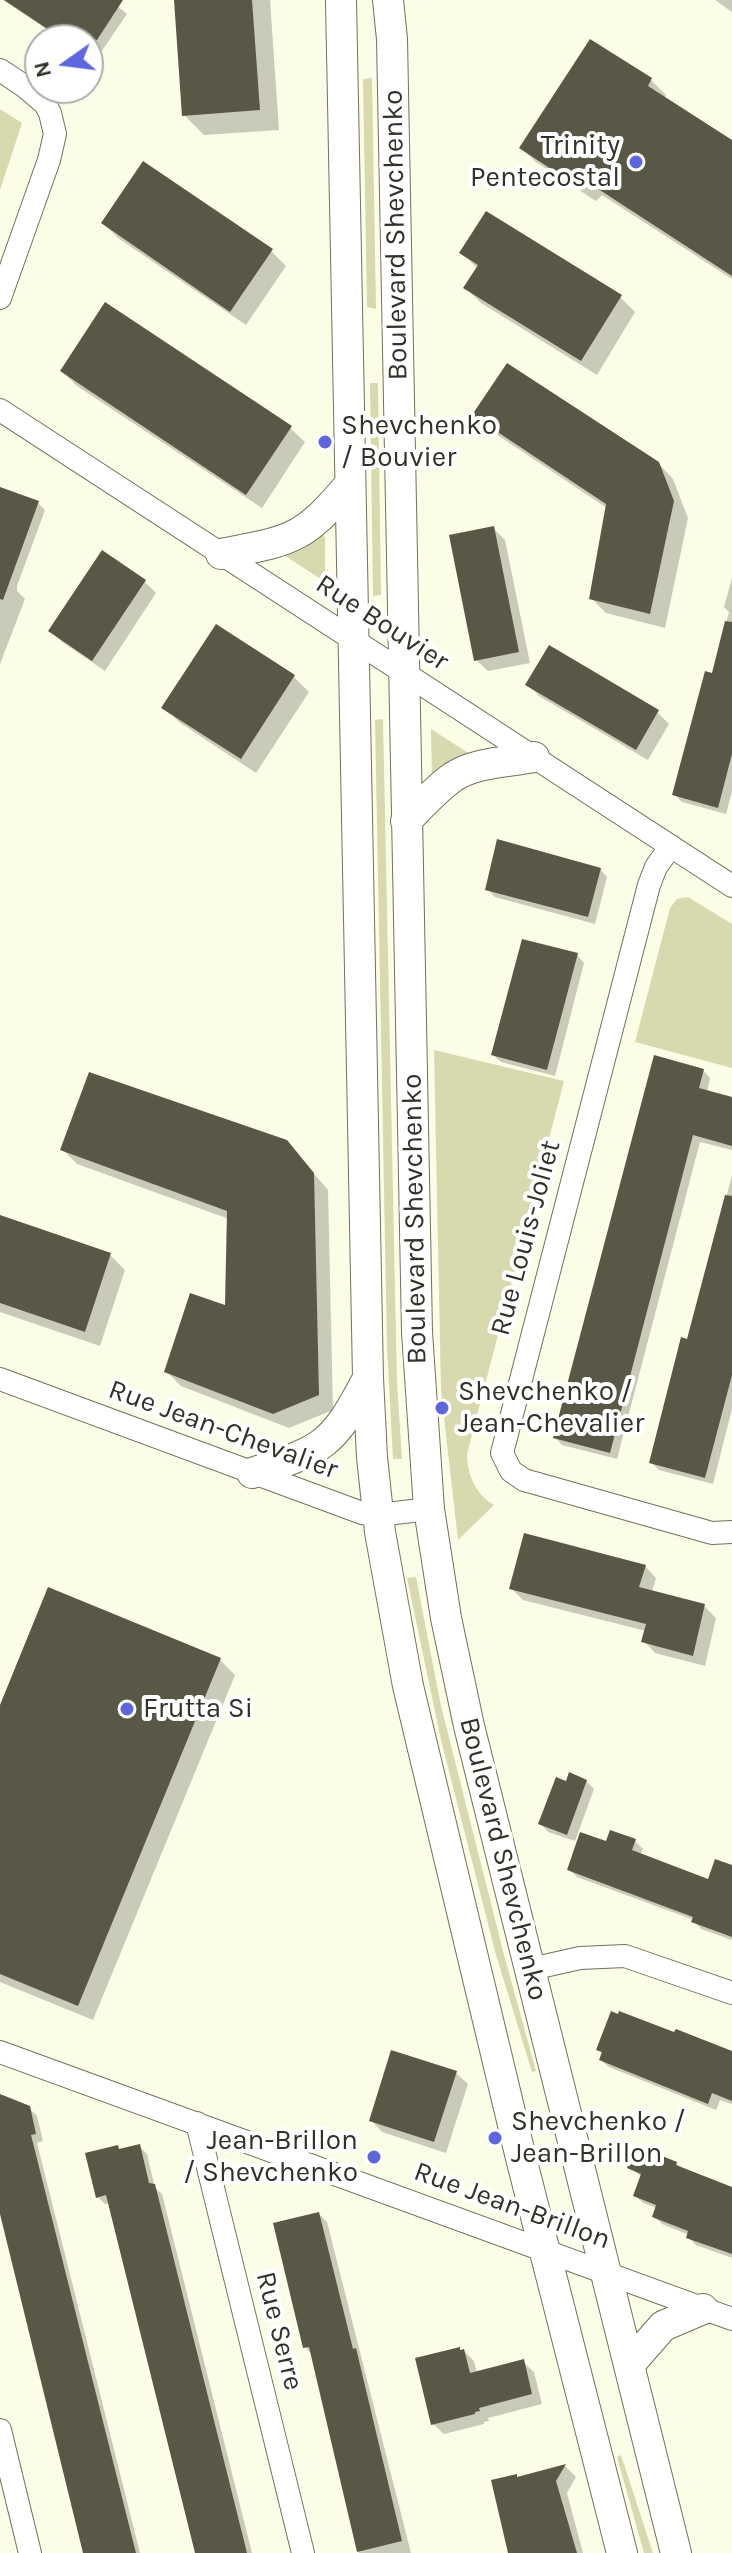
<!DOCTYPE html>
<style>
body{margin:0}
#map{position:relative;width:732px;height:2553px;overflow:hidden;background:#fcfde6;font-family:Karla,sans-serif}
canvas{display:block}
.north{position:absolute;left:24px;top:24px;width:80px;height:80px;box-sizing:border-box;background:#fff;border:2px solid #adadaa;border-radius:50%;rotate:256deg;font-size:22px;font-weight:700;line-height:32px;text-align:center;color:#32322a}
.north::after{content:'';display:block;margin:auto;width:28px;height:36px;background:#5e66de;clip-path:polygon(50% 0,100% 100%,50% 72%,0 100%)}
</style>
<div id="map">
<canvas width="732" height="2553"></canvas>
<div class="north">N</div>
</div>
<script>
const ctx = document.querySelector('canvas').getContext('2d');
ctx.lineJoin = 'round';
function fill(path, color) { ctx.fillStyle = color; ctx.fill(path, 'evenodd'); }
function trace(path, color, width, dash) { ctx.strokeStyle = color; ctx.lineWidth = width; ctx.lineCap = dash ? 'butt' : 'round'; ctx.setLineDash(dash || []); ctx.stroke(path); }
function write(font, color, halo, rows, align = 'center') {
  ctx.font = font + ' Karla,sans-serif'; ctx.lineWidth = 8; ctx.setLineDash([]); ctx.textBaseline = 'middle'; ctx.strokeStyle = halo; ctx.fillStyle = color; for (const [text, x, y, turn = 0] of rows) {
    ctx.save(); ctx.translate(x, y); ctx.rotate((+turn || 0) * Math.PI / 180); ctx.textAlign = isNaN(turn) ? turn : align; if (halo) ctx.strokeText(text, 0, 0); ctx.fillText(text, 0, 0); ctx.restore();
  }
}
fill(new Path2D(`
 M372 78 376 309 367 307 363 79Z
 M0 109 22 123 0 190Z
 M370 383H378L381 595 373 596Z
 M323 533 325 538V582L284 555Z
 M383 719 397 1382 402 1459H393L387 1347 375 720Z
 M431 729 473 756 432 779 431 731Z
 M688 897 732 924V1068L635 1042 670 908 677 899Z
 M434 1050 564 1081 467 1454C467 1474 476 1495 494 1505L458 1540 441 1391Z
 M416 1577 441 1706 503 1951 536 2071 532 2072 496 1955 441 1740 407 1578Z
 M621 2455 653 2553H644L617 2457Z`), '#d9d9af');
fill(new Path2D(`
 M3 0H110L127 14 95 61 88 56V40H63Z
 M176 0H270L279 130 204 135 184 115Z
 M715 0H732V12Z
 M591 42 651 80 666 95 664 99 732 143V279L602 195 596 201 536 162 521 148Z
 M103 223 271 251 286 266 246 325 118 238Z
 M462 253 620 297 635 312 597 375 481 303 466 288 478 269Z
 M62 371 290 428 305 442 262 508 77 386Z
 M475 415 658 463 673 479 688 518 665 628 606 613 591 598 607 508 490 430Z
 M0 489 38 503 45 510 17 586V591L25 599 0 664Z
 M493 528 505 540 530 663 488 671 476 660Z
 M732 578V791L726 814 682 802 674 794 713 675 729 612 724 607Z
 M145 582 156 593 105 671 62 642 51 631Z
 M216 626 294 677 309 692 256 773 179 722 164 707Z
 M528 684 657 712 669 724 648 760 539 696Z
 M600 869 607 877 595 924 495 897 487 889Z
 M577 955 584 963 555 1076 501 1062 493 1055Z
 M703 1070 710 1078 707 1092 732 1099V1150L700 1142 617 1459 562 1445 555 1437Z
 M286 1141 328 1190 333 1410 289 1428 181 1386 166 1371 226 1308 229 1219 77 1164 62 1149Z
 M732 1175V1409L713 1484 659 1470 651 1462 689 1341Z
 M0 1217 110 1255 125 1270 100 1346 0 1312Z
 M645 1566 656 1578 652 1592 704 1606 716 1618 705 1666 655 1653 644 1641 646 1631 523 1600 512 1589Z
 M220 1660 235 1675 93 2020 0 1982V1710Z
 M586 1781 594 1789 575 1841 548 1832 541 1824 567 1784Z
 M635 1841 643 1849 640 1855 709 1882 732 1867V1940L701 1929 694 1920 577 1877 569 1869 607 1843Z
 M599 2050 732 2055V2104L720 2100 716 2110 609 2067 601 2060 603 2054Z
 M456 2073 468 2084 446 2153 382 2132 371 2120Z
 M0 2102 29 2108 37 2116 43 2141 37 2143 140 2553H86L0 2205Z
 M139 2146 147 2154 155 2188 162 2194 252 2553H198L111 2203 105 2204 98 2197 121 2151Z
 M676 2163 682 2170 732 2189V2258L696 2245 688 2237 689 2235 662 2224 654 2216 657 2208 643 2203 635 2195 642 2177 629 2167Z
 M319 2214 327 2222 411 2553H359L313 2355 305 2347Z
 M464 2351 474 2361 477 2373 523 2362 534 2372 542 2404 488 2418 489 2421 484 2422V2424L444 2434 433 2424 461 2352Z
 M565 2466 576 2477 567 2493 583 2553H511L516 2476 519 2479Z`), '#0003');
fill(new Path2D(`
 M4 0H123L97 40H64Z
 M174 0H252L260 110 182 116Z
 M590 39 652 78 648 86 732 140V276L586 181 580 188 519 148Z
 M143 161 273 249 230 312 101 223Z
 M486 211 622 295 581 361 463 288 478 265 459 253Z
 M105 302 292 426 246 495 60 371Z
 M507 363 659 462 674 501 650 614 589 599 606 504 472 415Z
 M0 487 39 501 3 600 0 599Z
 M494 526 519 652 474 661 449 535Z
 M102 550 146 580 92 661 48 631Z
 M725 621 732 622V754L718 808 672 795 705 671 712 673Z
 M216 624 295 675 241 759 161 708Z
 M549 645 659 710 636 750 525 685Z
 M497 839 601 868 588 917 485 890Z
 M522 939 578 953 547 1070 491 1055Z
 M654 1055 704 1069 699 1088 732 1097V1146L693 1135 610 1453 553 1438Z
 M89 1072 287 1140 314 1173 319 1395 273 1414 164 1372 190 1293 225 1305 227 1211 60 1150Z
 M725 1195 732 1196V1375L705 1478 649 1463 681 1337 687 1339Z
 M0 1215 111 1253 85 1332 0 1303Z
 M524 1533 646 1565 639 1587 705 1604 693 1656 641 1642 646 1624 509 1589Z
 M48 1587 221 1658 78 2006 0 1974V1705Z
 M569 1772 587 1780 567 1835 538 1824 556 1777 566 1781Z
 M610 1830 636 1839 632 1850 708 1879 715 1859 732 1865V1937L691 1922 693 1917 567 1870 580 1832 606 1841Z
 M611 2011 618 2014 619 2011 674 2032 676 2029 732 2051V2101L712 2093 708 2104 599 2060 602 2052 596 2050Z
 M391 2050 457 2071 434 2142 369 2121Z
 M0 2094 30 2106 36 2134 31 2135 136 2553H83L0 2214Z
 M140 2144 149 2183 155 2184 247 2553H195L106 2195 96 2198 85 2153 118 2145 119 2149Z
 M635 2145 677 2162 676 2165 732 2187V2254L686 2238 688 2231 652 2217 656 2205 633 2196 641 2174 627 2168Z
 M319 2212 353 2349 356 2348 402 2541 357 2552 309 2347 303 2348 273 2223Z
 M460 2347V2350L464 2349 470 2373 524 2359 532 2394 479 2408 480 2411 475 2412V2414L431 2425 415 2358Z
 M566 2464 556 2481 577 2553H508L491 2480 517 2474V2477Z`), '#595846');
const street = new Path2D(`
 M0 70 24 86 45 104 50 113 55 134 49 160 0 298
 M0 410 732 886
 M671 846 656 867 649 885 502 1453 511 1471 524 1480 712 1533 732 1532
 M0 1379 362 1513 378 1515 429 1509
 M531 1969 580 1958 625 1956 732 1993
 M0 2052 732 2319
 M197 2123 303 2553
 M0 2430 30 2553`);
const secondary = new Path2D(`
 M341 0 368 1378 372 1457 380 1532 408 1686 521 2158 622 2553
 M388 0 392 39 417 1332 429 1509 446 1618 469 1726 676 2553
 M221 554C292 540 302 541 350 484
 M406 821C421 806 436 789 453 777 476 762 508 762 534 757
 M252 1473C323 1449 332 1447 367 1380
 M629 2365 663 2326 703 2309`);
trace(street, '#71715d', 24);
trace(secondary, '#71715d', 32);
trace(street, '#fff', 22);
trace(secondary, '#fff', 30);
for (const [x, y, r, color] of [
 [636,162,8,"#5e66de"],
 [325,442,8,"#5e66de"],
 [442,1408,8,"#5e66de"],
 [127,1709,8,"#5e66de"],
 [495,2138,8,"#5e66de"],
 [374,2157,8,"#5e66de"]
]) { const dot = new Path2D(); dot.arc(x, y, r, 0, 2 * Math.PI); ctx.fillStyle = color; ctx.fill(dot); trace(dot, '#fff', 3); }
write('28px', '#32322a', '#fff', [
 ["Trinity",620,146,"right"],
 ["Pentecostal",620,178,"right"],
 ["Shevchenko",341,426],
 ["/ Bouvier",341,458],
 ["Shevchenko /",458,1392],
 ["Jean-Chevalier",458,1424],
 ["Frutta Si",143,1709],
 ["Shevchenko /",511,2122],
 ["Jean-Brillon",511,2154],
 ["Jean-Brillon",358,2141,"right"],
 ["/ Shevchenko",358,2173,"right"]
], 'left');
write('28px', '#32322a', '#fff', [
 ["Boulevard Shevchenko",396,235,-91],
 ["Rue Bouvier",382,623,33],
 ["Boulevard Shevchenko",415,1219,-91],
 ["Rue Louis-Joliet",526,1238,-75],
 ["Rue Jean-Chevalier",223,1430,20],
 ["Boulevard Shevchenko",503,1859,76],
 ["Rue Jean-Brillon",512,2206,20],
 ["Rue Serre",279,2331,76]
]);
</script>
